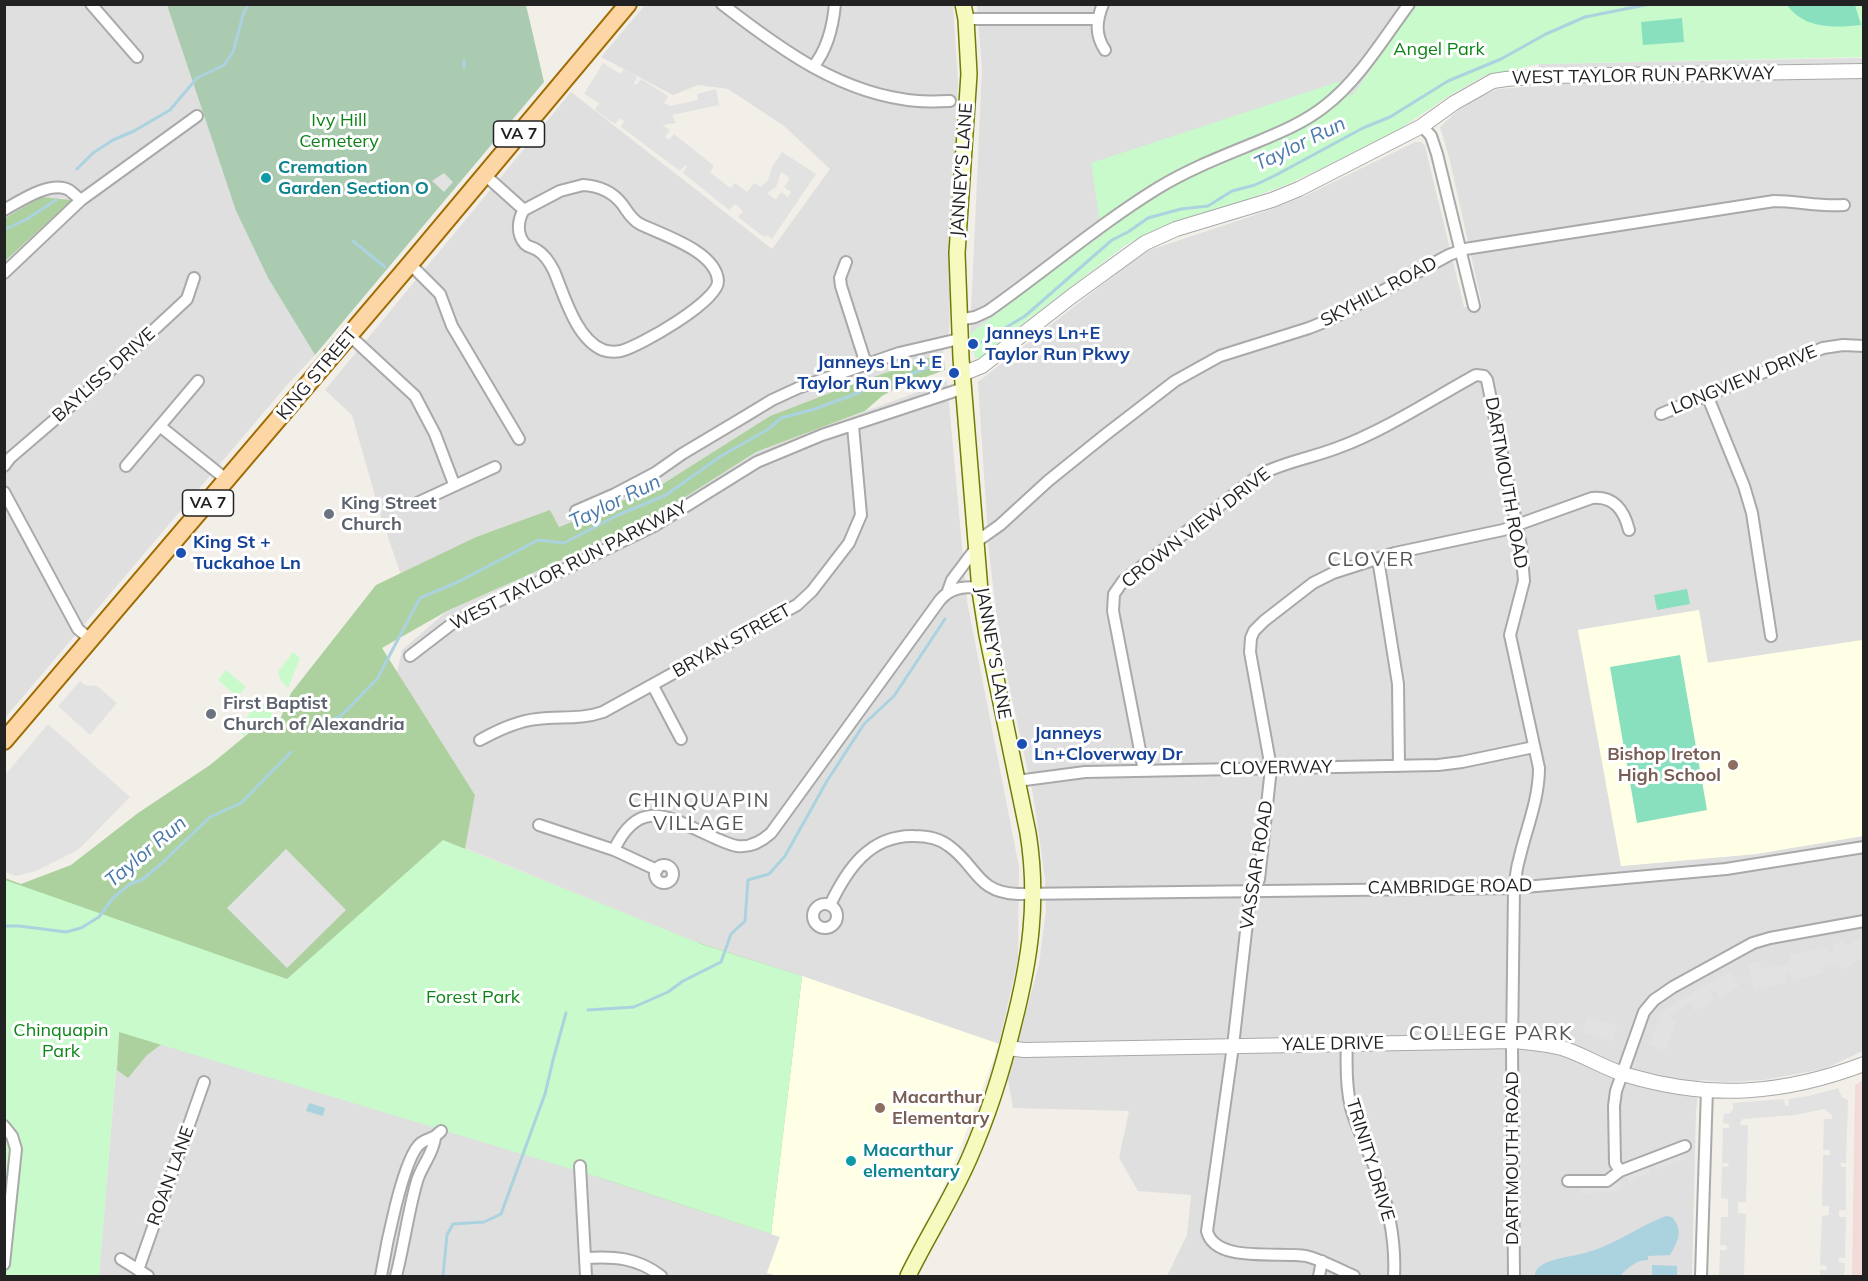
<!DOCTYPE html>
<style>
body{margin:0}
#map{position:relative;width:1868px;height:1281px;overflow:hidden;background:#f2efe9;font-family:Mulish,sans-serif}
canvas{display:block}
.frame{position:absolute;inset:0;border:6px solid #222;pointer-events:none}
</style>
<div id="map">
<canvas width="1868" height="1281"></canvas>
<div class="frame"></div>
</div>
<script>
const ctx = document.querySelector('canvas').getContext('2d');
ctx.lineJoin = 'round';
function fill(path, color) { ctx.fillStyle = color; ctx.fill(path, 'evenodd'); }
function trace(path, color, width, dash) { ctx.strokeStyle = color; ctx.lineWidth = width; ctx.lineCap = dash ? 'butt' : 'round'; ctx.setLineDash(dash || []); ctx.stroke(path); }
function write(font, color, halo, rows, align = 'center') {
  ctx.font = font + ' Mulish,sans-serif'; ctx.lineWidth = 6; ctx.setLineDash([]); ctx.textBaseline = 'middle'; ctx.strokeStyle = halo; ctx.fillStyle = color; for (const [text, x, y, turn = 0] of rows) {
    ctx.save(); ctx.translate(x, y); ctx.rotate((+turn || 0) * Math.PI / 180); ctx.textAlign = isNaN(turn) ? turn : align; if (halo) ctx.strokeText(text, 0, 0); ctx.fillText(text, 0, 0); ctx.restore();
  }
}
fill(new Path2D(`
 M5 5H167L236 211 268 278 315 355 286 386 5 718V261L71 200 61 198 5 218Z
 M645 5H953L958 83 949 331 943 353 856 383 770 416 661 485 591 514 558 527 550 511 476 537 401 575 381 517 352 415 325 390 571 92 772 249 830 169 784 126 728 89 698 85 673 95 601 57Z
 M977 5H1416L1352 97 1102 236 1084 247 970 334 982 69Z
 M1863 58V640L1707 663 1699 610 1578 630 1621 866 1755 854 1863 836V1051L1824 1069 1764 1080 1726 1082 1699 1080 1696 1114 1692 1276H1167L1187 1235 1191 1195 1138 1191 1119 1158 1129 1111 1013 1108 1008 1079 1039 964 1046 910 1045 878 1033 794 1000 644 989 552 978 382 1131 262 1150 250 1252 216 1303 197 1415 142H1421L1425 146 1464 307 1482 305 1450 161 1440 127 1456 112 1477 98 1498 89 1539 86V64Z
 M947 381 967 601 1019 867 1018 959 999 1044 802 976 701 944 465 848 475 795 397 673 402 650 447 611 564 559 660 513 756 452Z
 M119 1032 569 1161 604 1179 780 1237 767 1273 779 1276H99Z`), '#e0dfdf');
fill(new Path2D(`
 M1863 1080V1276H1852L1855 1085Z`), '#f2dad9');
fill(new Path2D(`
 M1699 610 1708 663 1863 640V836L1756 854 1621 866 1578 630Z
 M802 976 999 1044 951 1172 899 1276H779L767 1273 780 1237 771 1234Z`), '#ffffe5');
fill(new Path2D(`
 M41 197 72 200 5 261V218Z
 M943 353 945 370 898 387 882 396 865 411 756 452 660 513 564 559 447 611 382 648 475 795 465 849 693 941 802 976 771 1234 171 1037 147 1055 128 1078 117 1070 119 1032 5 1021V878L21 884 71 865 138 813 210 765 255 728 279 722 291 693 376 585 476 537 550 510 559 527 661 485 770 416 856 383Z`), '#add19e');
fill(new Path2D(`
 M167 5H526L544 82 315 355 268 278 236 211Z`), '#aacbaf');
fill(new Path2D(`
 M1416 5H1863V57L1539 64 1484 76 1450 95 1398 130 1329 165 1288 184 1238 203 1166 225 1127 244 1000 341 981 358H975L970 334 1084 247 1102 236 1091 163 1341 81 1352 96Z
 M293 652 300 658 288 688 281 681 278 672Z
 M226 670 246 687 237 697 218 680Z
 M260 703 267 704 273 716 269 723 253 728 244 736 237 730 255 706Z
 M443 840 701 944 802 976 771 1234 604 1179 119 1032 99 1276H5V880L287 979Z`), '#c8facc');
fill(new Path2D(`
 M1787 5H1855L1861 25C1835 28 1804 29 1787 5Z
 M1682 18 1684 42 1643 45 1641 22Z
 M1687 589 1690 604 1657 610 1654 595Z
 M1680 655 1707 810 1637 823 1610 667Z`), '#88e0be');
fill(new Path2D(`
 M603 63 620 74 624 69 637 77 634 83 636 85 641 79 668 96 664 103 670 106 698 100 697 94 716 89 719 105 672 115 676 123 662 125 670 130 665 137 669 140 674 134 714 166 710 172 730 188 735 183 747 192 754 183 761 187 768 180 772 167 782 152 816 174 772 239 766 235 764 237 738 217 743 211 735 204 729 210 683 173 687 167 685 165 680 171 621 127 624 121 620 118 615 124 595 110 599 103 584 94ZM781 172 790 178 784 187 791 192 788 197 781 192 776 200 767 193 776 187Z
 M444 173 453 182 444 192 432 181Z
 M80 681 85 685 97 686 117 703 90 735 58 706Z
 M48 724 130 797 78 850 36 871 16 876 5 872V775Z
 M286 849 346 910 287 968 227 908Z
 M1861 932H1863V947L1861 949 1863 957 1842 970 1837 962 1821 966 1823 973 1792 981 1790 973 1786 974 1787 982 1754 990 1748 964 1760 962 1762 969 1790 963 1789 955 1827 946 1829 954 1835 953 1832 946 1841 940 1847 946 1860 937Z
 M1731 971 1739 987 1719 998 1713 989 1710 992 1714 1000 1694 1011 1690 1003 1676 1011 1670 1017 1677 1022 1665 1051 1648 1045 1661 1015 1669 1006Z
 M1588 1016 1617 1026 1612 1042 1582 1032Z
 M1838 1088 1842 1097 1848 1100 1846 1163H1841V1167H1846V1210H1839V1217H1846L1845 1258H1839L1838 1262 1845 1263 1844 1276H1820V1270H1827V1266L1820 1265 1822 1216 1829 1215V1206H1822L1823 1155H1830V1150H1823L1824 1119H1832V1115L1824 1109 1796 1115 1743 1119 1740 1122V1125H1748L1746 1202H1738V1213L1746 1214 1744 1276H1719L1720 1250H1727V1246L1720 1245 1721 1217H1728V1199L1721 1198 1722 1167 1729 1166 1728 1163H1722L1723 1128H1729V1124L1723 1123 1724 1114 1730 1113 1733 1109V1103L1784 1099 1785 1106 1789 1105 1788 1099 1809 1096Z
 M1678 1142 1684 1159 1656 1170 1653 1163 1648 1165 1651 1171 1630 1182 1625 1175 1619 1180 1624 1187 1616 1191 1580 1194 1581 1176H1605L1626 1163Z`), '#e2e2e2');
fill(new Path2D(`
 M309 1103 325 1108 323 1116 306 1111Z
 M1666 1216 1672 1217C1684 1231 1678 1241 1670 1255L1648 1256V1260C1638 1259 1626 1269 1620 1276H1535C1534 1260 1569 1257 1581 1254 1612 1247 1637 1227 1666 1216Z
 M1652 1265 1677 1266V1276H1652Z`), '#aad3df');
trace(new Path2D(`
 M464 68V60
 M77 169 93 153 113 140 134 131 170 110 197 78 224 65 233 52 243 15 248 4
 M4 230 27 219 56 200
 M353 241 385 267
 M982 342 1025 316 1112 240 1128 232 1148 218 1181 209 1208 206 1232 191 1255 185 1276 175 1363 128 1390 117 1448 81 1501 59 1546 34 1585 17 1650 4
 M314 728 342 715 377 679 420 598 460 581 538 540 564 543 618 515 666 495 721 456 767 430 781 418 815 409 858 393 871 384 888 383 942 362
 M4 926H19L66 932 81 928 99 917 113 898 130 884 143 879 161 864 210 817 241 803 291 752
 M588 1010 634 1007 668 992 683 981 721 962 731 934 745 921 748 880 769 874 785 856 827 781 864 724 894 696 945 619
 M443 1276 447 1235 453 1224 484 1222 501 1214 545 1094 553 1060 566 1013`), '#aad3df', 3);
const minor = new Path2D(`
 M91 4 137 57
 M722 4C780 49 842 95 918 101 929 102 940 101 950 101
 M1103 4C1096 21 1095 35 1105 50
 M966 19H1097
 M813 67C827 50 833 26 835 4
 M1422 126 1431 136 1437 154 1474 306
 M485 175 524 210
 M583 185C599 186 612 191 622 204 628 212 631 219 640 224 662 235 716 251 718 281 719 301 640 346 621 351 615 352 609 352 603 350 576 339 564 295 554 271 550 263 544 254 537 250 532 247 528 247 525 244 516 234 518 219 524 210L560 191Z
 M4 210C20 201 51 180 69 190 73 193 77 197 81 200
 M846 262 840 278 841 286 866 364
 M410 264 440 294 452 326 519 439
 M4 273 81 200 197 116
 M958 320 975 317 988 311C1045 271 1098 225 1158 188 1189 169 1223 156 1257 142 1281 132 1305 122 1325 106 1358 81 1384 38 1409 4
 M349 335 415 396 435 434 454 484
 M1707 395 1744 486 1752 513 1771 636
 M1661 414 1823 348 1843 345 1864 346
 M161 427 227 480
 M4 466 10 458 88 391 187 299 194 278
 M126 466 198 381
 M4 492 78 629 91 640
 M417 503 495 467
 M576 511 615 494 655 473 682 454 744 417 772 400 798 388 899 353 959 339
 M976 542 1000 525 1048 481 1105 435 1175 381 1220 356 1309 328 1329 320 1449 255 1465 249 1774 201C1798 201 1820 207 1844 205
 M1378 559 1398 684 1399 766
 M948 591 952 580 976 548
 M410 656 453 623 654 526 757 462 822 435 964 388
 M653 686 681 739
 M480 740C498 730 517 721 537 719 560 716 580 720 603 712L797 605 812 591 849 543 861 515 853 426
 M1144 771 1113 611 1114 594 1123 581 1259 475C1284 462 1311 458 1337 448 1384 431 1432 399 1476 375L1484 376 1487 380 1521 546 1524 581 1510 635 1539 768C1539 800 1526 829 1519 860 1516 869 1516 879 1514 888L1512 1050 1514 1276
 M1017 781 1085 772 1438 765 1462 762 1534 747
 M539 825 614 850 657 870
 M614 850C640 794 672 819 715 838 722 841 730 845 737 846 750 848 762 841 771 833L940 600C951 587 963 587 980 587
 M655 874a9 9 0 1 1 18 0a9 9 0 1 1-18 0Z
 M813 916a12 12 0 1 1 24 0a12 12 0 1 1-24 0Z
 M830 905C847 869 870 835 914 836 926 836 939 838 949 846 977 866 977 893 1018 894L1514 888 1726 869 1864 847
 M1347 1043C1346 1065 1346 1087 1351 1108 1357 1129 1367 1148 1375 1168 1387 1201 1396 1241 1394 1276
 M4 1126 12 1136 16 1149 4 1264
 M580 1166 586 1276
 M1620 1171 1615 1163 1614 1106 1616 1091 1644 1012 1654 1000 1673 987 1753 943 1770 938 1864 921
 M1568 1181H1607L1620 1171 1685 1146
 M586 1258C614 1256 638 1258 661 1276
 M121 1259 148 1276
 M138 1270 204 1082
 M381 1276C385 1252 403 1156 421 1143 429 1137 432 1141 441 1131
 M396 1276C404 1245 408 1212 417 1181 422 1165 433 1154 435 1138
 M1319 1276 1322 1261
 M1354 1276C1339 1270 1323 1260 1306 1256 1280 1251 1215 1264 1207 1231L1233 1046 1249 905 1259 879 1271 768 1250 652 1251 638 1254 631 1264 621 1313 583 1333 573 1395 553 1503 530 1592 498C1614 496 1624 510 1629 530
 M1701 1276 1707 1089`);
const tertiary = new Path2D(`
 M962 374 982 366 1072 296 1145 243 1176 229 1272 200 1299 189 1422 126 1454 103 1493 81 1506 79 1546 76 1864 71
 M1008 1048 1024 1050 1516 1041C1531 1043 1547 1044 1562 1048 1585 1055 1606 1070 1630 1076 1712 1100 1785 1094 1864 1064`);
const secondary = new Path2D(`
 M908 1276C927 1237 951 1200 969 1159 988 1116 1002 1072 1013 1026 1030 960 1039 901 1028 833L987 635 980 591 961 358 957 253 969 74 966 19 963 4`);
const primary = new Path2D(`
 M4 741 410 264 628 4`);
trace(minor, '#a9a9a9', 14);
trace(tertiary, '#a9a9a9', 16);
trace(secondary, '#707d05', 18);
trace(primary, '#a06b00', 20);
trace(minor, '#fff', 10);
trace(tertiary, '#fff', 14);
trace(secondary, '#f7fabf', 15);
trace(primary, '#fcd6a4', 16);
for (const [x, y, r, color] of [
 [266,178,6,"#0f9aa8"],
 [973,344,6,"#1a4fb4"],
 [954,373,6,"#1a4fb4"],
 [329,514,6,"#6b7280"],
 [181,553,6,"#1a4fb4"],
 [211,714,6,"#6b7280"],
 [1022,744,6,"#1a4fb4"],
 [1733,765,6,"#8d6e63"],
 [880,1108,6,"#8d6e63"],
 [851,1161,6,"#0f9aa8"]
]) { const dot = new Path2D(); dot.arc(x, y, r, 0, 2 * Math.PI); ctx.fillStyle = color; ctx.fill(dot); trace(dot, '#fff', 2); }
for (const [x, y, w] of [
 [519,134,51],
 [208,503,51]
]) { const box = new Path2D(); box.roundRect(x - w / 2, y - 13, w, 26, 4.5); ctx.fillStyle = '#fff'; ctx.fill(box); trace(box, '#222', 1.5); }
write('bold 16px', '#222', null, [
 ["VA 7",519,134],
 ["VA 7",208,503]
]);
write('18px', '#0c8416', '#fff', [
 ["Angel Park",1439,50],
 ["Ivy Hill",339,121],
 ["Cemetery",339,142],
 ["Forest Park",473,998],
 ["Chinquapin",61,1031],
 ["Park",61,1052]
]);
write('18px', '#222', '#fff', [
 ["WEST TAYLOR RUN PARKWAY",1643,76,-1],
 ["JANNEY'S LANE",962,170,-86],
 ["SKYHILL ROAD",1379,292,-28],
 ["KING STREET",317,374,-50],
 ["BAYLISS DRIVE",104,375,-42],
 ["LONGVIEW DRIVE",1744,380,-22],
 ["DARTMOUTH ROAD",1506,483,80],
 ["CROWN VIEW DRIVE",1196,528,-38],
 ["WEST TAYLOR RUN PARKWAY",569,566,-27],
 ["BRYAN STREET",732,641,-29],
 ["JANNEY'S LANE",993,653,80],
 ["CLOVERWAY",1276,768,-1],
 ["VASSAR ROAD",1257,865,-81],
 ["CAMBRIDGE ROAD",1450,887,-1],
 ["YALE DRIVE",1333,1044,-1],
 ["DARTMOUTH ROAD",1513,1158,-90],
 ["TRINITY DRIVE",1370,1160,73],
 ["ROAN LANE",171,1176,-70]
]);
write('bold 18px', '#0d838f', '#fff', [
 ["Cremation",278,168],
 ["Garden Section O",278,189],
 ["Macarthur",863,1151],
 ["elementary",863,1172]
], 'left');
write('bold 18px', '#164399', '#fff', [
 ["Janneys Ln+E",985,334],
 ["Taylor Run Pkwy",985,355],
 ["Janneys Ln + E",942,363,"right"],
 ["Taylor Run Pkwy",942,384,"right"],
 ["King St +",193,543],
 ["Tuckahoe Ln",193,564],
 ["Janneys",1034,734],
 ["Ln+Cloverway Dr",1034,755]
], 'left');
write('bold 18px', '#5b616d', '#fff', [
 ["King Street",341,504],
 ["Church",341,525],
 ["First Baptist",223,704],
 ["Church of Alexandria",223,725]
], 'left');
write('bold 18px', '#785e54', '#fff', [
 ["Bishop Ireton",1721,755],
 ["High School",1721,776],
 ["Macarthur",892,1098,"left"],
 ["Elementary",892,1119,"left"]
], 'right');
write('italic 20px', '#4a7aab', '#fff', [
 ["Taylor Run",1300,144,-26],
 ["Taylor Run",615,502,-26],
 ["Taylor Run",146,852,-40]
]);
ctx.letterSpacing = '1.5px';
write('20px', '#555', '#fff', [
 ["CLOVER",1371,560],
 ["CHINQUAPIN",699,801],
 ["VILLAGE",699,824],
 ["COLLEGE PARK",1491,1034]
]);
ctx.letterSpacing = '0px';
</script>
